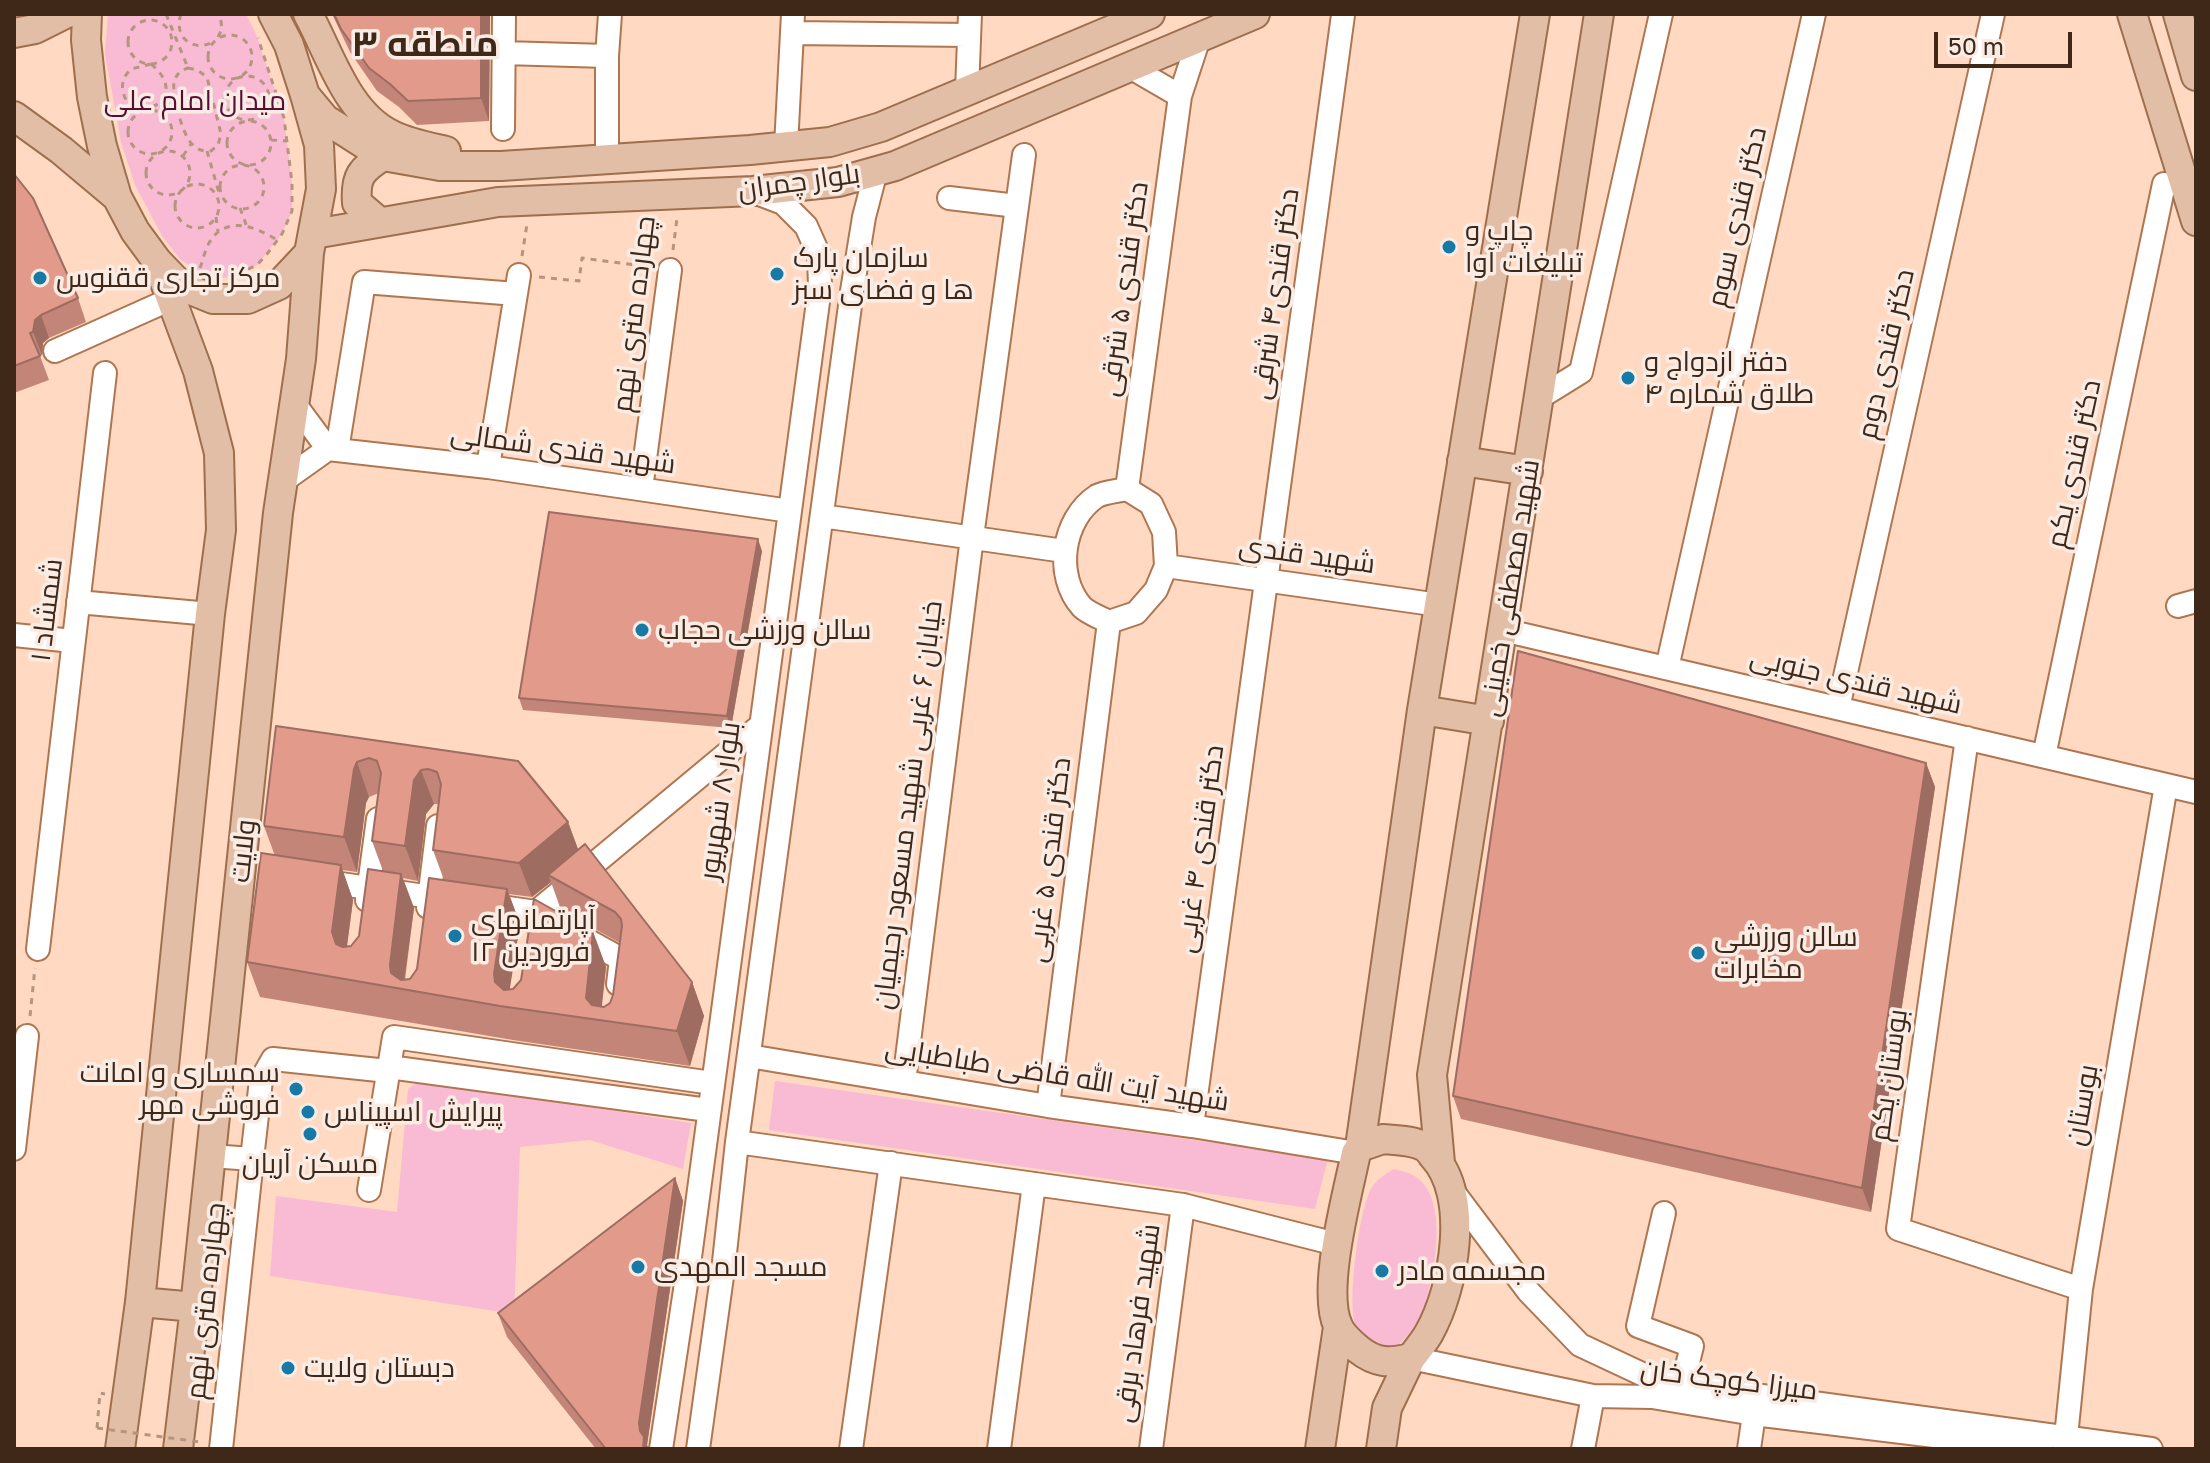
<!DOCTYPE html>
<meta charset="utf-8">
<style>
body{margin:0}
#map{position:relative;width:2210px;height:1463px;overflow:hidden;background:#ffd9c1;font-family:"Golos Text",sans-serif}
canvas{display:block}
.frame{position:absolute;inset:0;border:16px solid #402818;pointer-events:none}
.scale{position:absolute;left:1934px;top:32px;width:138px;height:36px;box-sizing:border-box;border:4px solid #402818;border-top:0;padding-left:10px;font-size:24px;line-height:28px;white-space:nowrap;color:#402818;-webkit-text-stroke:6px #f9ece4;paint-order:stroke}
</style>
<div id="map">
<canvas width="2210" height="1463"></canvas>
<div class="frame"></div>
<div class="scale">50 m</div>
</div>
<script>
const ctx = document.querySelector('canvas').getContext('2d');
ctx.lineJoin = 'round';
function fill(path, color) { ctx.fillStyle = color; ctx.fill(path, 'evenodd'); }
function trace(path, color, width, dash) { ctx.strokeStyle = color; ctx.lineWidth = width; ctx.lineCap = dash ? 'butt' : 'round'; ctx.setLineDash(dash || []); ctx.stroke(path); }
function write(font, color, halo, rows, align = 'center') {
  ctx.font = font + ' "Golos Text",Cairo,sans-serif'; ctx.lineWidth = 7; ctx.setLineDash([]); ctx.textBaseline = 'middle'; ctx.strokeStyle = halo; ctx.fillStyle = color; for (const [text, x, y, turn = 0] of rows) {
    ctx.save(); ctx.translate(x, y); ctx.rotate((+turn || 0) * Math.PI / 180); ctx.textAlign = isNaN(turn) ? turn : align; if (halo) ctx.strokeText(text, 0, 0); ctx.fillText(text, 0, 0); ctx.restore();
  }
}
fill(new Path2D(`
 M108 14H246L256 34 284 118 292 183V211L282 234 257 265 241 273 224 278 199 272 180 259 162 236 135 185 121 142 105 54Z
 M421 1080 691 1123 683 1169 590 1140 520 1147 514 1314 270 1276 276 1196 397 1212 408 1089Z
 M775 1081 1328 1159 1315 1209 769 1130Z
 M1394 1169C1405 1172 1413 1173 1421 1181 1447 1207 1435 1273 1425 1304 1422 1315 1414 1327 1407 1336 1402 1342 1395 1349 1387 1349 1381 1350 1376 1345 1371 1343 1367 1341 1363 1340 1360 1337 1343 1320 1359 1209 1371 1189 1377 1179 1385 1174 1394 1169Z`), '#f8bbd3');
const minor = new Path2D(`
 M792 33 969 35
 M503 53 607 56
 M1130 67 1180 96 1199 38
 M967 91 970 14
 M503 129 504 14
 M786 146 793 14
 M607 159V56L610 14
 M949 198 1017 206
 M55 351 171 299
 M1539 398 1581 372 1661 14
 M328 449 488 467 790 511
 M337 450 364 282 516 294
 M488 467 519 275
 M283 481 328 449 294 403
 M641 489 670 270
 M1127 489 1180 96
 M1127 489 1151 504 1164 532 1166 566 1156 590 1136 613 1109 622C1101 618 1088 613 1082 607 1054 576 1062 519 1097 496 1105 492 1118 491 1127 489Z
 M822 516 1064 551
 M1166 566 1439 605
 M78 602 210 614
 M2178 606 2196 601
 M1503 630 2196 792
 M14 635 73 641
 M1667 668 1814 14
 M1838 708 1993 14
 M1967 738 1898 1229 2081 1289
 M2044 756 2164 184
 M320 881 536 912 621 959 618 984
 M367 900 378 819
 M428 907 438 826
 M535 923 536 912 760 726
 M38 949 105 373
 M749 1056 1048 1106 1192 1126 1356 1153
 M389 1067 708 1110
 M904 1082 972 537 1024 155
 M1048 1106 1109 622
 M1192 1126 1343 15
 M737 1142 1183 1205 1336 1244
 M14 1149 27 1036
 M211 1156 252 1159 261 1080 273 1059 388 1071
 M369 1190 394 1037 712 1083
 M1452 1190 1528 1291 1580 1345 1659 1382 2151 1449
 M1664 1213 1638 1326 1692 1346 1682 1386
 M1411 1358 1593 1396 1652 1397 1754 1414 2041 1449
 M2066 1437 2081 1289 2166 785
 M221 1449 252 1159
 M661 1449 690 1257 820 287 819 255 806 226 783 203 754 192
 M698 1449 724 1262 737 1142 852 291 864 217 876 171
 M851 1449 891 1163
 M999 1449 1034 1184
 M1151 1449 1183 1205
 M1583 1449 1593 1396
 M1749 1449 1754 1414`);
const major = new Path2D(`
 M87 14 86 40 92 97 102 146 117 197 135 231 157 261 181 286 213 299H248L279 285 309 253 321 189 319 145 305 95 289 45 273 14
 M308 14C330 54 347 114 392 135 408 143 429 147 446 151
 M2132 14 2196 221
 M2178 14 2196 76
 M14 33 35 29 65 14
 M305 95 325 119 383 156 440 166H501L750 150 830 142 881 127 1150 14
 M14 116 61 150 117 197
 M378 221 357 203C355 176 361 170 383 156
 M314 234 498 202 753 191 838 182 895 166 1255 14
 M1462 461 1528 471
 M1422 710 1489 721
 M1383 1139C1395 1140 1413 1140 1425 1147 1428 1149 1431 1153 1433 1156 1471 1196 1454 1289 1429 1333 1424 1342 1417 1350 1411 1358 1389 1363 1377 1364 1358 1349 1351 1343 1341 1334 1338 1326 1321 1290 1348 1192 1356 1153L1360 1147Z
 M1360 1147 1422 710 1535 14
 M1440 1163 1432 1075 1599 14
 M140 1302 195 1307
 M120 1449 140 1302 210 614 221 530 219 453 198 371 157 261
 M178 1449 195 1307 278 513 301 359 309 253
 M1320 1449 1338 1327
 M1381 1449 1387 1408 1411 1358`);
trace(minor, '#af7651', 26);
trace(major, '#9e6e4e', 32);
trace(new Path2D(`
 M166 14 188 68
 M181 14C173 36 192 53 213 42
 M128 42a22 22 0 1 1 44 0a22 22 0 1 1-44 0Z
 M208 57a22 22 0 1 1 44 0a22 22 0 1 1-44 0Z
 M218 37 222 29 220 14
 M151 64C195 100 129 129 123 91 121 82 125 75 131 69Z
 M188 68 197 70 207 77 221 134 218 145 211 151C204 151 199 151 193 145 183 137 172 96 174 83 175 77 177 76 180 71Z
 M225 98a22 22 0 1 1 44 0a22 22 0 1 1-44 0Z
 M128 132a22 22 0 1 1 44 0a22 22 0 1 1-44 0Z
 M227 143a22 22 0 1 1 44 0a22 22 0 1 1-44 0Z
 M271 140 287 141
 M146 173a22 22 0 1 1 44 0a22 22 0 1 1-44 0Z
 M207 151 219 193
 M183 156 191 144
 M220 187a22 22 0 1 1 44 0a22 22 0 1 1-44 0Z
 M175 206a22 22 0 1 1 44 0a22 22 0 1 1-44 0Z
 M240 208 247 227
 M216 217 218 232
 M673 250 677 218
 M522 256 527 224
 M200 268C203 260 205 250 209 243 225 215 255 226 277 240
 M237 274 257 265 267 254 282 234 292 211V183L284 118 258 38
 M539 277 579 281 582 258 651 267
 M30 1016 35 968
 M97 1428 100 1393 105 1394`), '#b59580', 3, [6, 6]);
trace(minor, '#fff', 22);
trace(major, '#e3bea6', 28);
trace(new Path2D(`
 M97 1428 200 1442`), '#b59580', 3, [6, 6]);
fill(new Path2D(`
 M332 14H490L489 121 417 125 399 107 377 91 350 52Z
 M14 174 78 298 86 322 49 338 43 343 42 355 40 356 49 380 14 393Z
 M762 551 731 728 523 710 519 698Z
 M276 726 518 761 568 822 578 850 692 982 704 1016 690 1066 513 1040 260 997 247 962 275 856 264 826ZM379 793 372 841 383 871 359 936 351 946 347 947 353 900 342 870 357 872 366 803 369 797ZM434 804H439L433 850 444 880 417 969 410 979 405 980 414 908 403 878 418 881 426 814ZM551 882 561 910 620 943 613 995 610 1003 604 1007 602 1006 606 967 593 932 513 989 509 990 520 924 509 894 532 897Z
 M1926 763 1935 787 1871 1212 1461 1119 1453 1096Z
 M675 1178 683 1201 647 1445 649 1449H596L507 1337 498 1313Z`), '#c28578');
fill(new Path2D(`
 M481 14H490L489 121 481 98Z
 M41 315 49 338 43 343 42 355 33 332 35 320Z
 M758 539 762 551 731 728 727 716Z
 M357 762 369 797 366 803 357 872 344 837 354 769Z
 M1926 763 1935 787 1871 1212 1862 1188Z
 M421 770 434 804 426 814 418 881 405 846 414 780Z
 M568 822 581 857 548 875 551 882 532 897 519 863Z
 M341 865 353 900 344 967 332 932Z
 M401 874 414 908 403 989 391 973 390 965Z
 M507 889 520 924 507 1007 495 982 494 974Z
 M593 932 606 967 600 1020 586 998Z
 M692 982 704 1016 690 1066 677 1031Z
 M675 1178 683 1201 647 1445 649 1449H643L639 1423Z`), '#9e6c61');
const building = new Path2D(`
 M334 14H481V98L408 101 390 84 369 68 341 29Z
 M14 174 33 198 78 298 41 315 35 320 33 332 30 333 40 356 14 366Z
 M549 512 758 539 727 716 519 698Z
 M1518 651 1926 763 1862 1188 1453 1096Z
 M276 726 518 761 568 822 519 863 433 850 441 784 437 772 428 769 421 770 414 780 405 846 372 841 381 773 377 761 369 758 357 762 354 769 344 837 264 826Z
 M585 844 692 982 677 1031 500 1006 247 962 261 853 341 865 332 932 336 944 343 947 351 946 359 936 368 869 401 874 390 965 391 973 401 980 410 979 417 969 429 878 507 889 494 974 495 982 504 990 513 989 521 980 534 899 593 932 586 998 592 1005 604 1007 610 1003 613 995 622 926 621 919 615 912 548 875Z
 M675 1178 639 1423 640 1431 644 1437 643 1449H606L498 1313Z`);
fill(building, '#e29b8b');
trace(building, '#9e6c61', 2);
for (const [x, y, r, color] of [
 [1449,247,8,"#177aa6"],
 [777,274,8,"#177aa6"],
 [40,278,8,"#177aa6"],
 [1628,378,8,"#177aa6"],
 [642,630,8,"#177aa6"],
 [455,936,8,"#177aa6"],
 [1698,953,8,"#177aa6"],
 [296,1089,8,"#177aa6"],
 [308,1112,8,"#177aa6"],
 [310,1134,8,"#177aa6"],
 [638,1267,8,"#177aa6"],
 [1382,1271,8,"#177aa6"],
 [288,1368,8,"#177aa6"]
]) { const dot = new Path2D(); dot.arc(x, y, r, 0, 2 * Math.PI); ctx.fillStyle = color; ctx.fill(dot); trace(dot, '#f9ece4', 3); }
write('28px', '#580d34', '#f9ece4', [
 ["میدان امام علی",195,101]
]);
write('28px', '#402818', '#f9ece4', [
 ["بلوار چمران",799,182,-8],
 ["دکتر قندی سوم",1737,217,-77],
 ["دکتر قندی ۵ شرقی",1124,289,-82],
 ["دکتر قندی۴ شرقی",1275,294,-82],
 ["چهارده متری نهم",634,314,-83],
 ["دکتر قندی دوم",1886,354,-77],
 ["شهید قندی شمالی",563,449,8],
 ["دکتر قندی یکم",2074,464,-78],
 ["شهید قندی",1307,555,8],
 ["شهید مصطفی خمینی",1510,588,-81],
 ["شمشاد ۱",47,610,-83],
 ["شهید قندی جنوبی",1856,681,13],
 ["بلوار ۸ شهریور",720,801,-82],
 ["خیابان ۶ غربی شهید مسعود رحیمیان",908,805,-83],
 ["دکتر قندی ۴ غربی",1200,849,-82],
 ["ولایت",243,851,-84],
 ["دکتر قندی ۵ غربی",1049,860,-83],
 ["شهید آیت الله قاضی طباطبایی",1057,1075,9],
 ["بوستان یکم",1889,1075,-82],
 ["بوستان",2082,1105,-80],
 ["چهارده متری نهم",206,1301,-84],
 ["شهید فرهاد برقی",1137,1323,-82],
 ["میرزا کوچک خان",1729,1380,7]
]);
write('28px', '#402818', '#f9ece4', [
 ["چاپ و",1465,231],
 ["تبلیغات آوا",1465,263],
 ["سازمان پارک",793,258],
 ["ها و فضای سبز",793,290],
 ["مرکز تجاری ققنوس",56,278],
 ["دفتر ازدواج و",1644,362],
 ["طلاق شماره ۴",1644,394],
 ["سالن ورزشی حجاب",658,630],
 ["آپارتمانهای",471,920],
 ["۱۲ فروردین",471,952],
 ["سالن ورزشی",1714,937],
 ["مخابرات",1714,969],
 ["سمساری و امانت",280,1073,"right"],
 ["فروشی مهر",280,1105,"right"],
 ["پیرایش اسپیناس",324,1112],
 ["مسکن آریان",310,1164,"center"],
 ["مسجد المهدی",654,1267],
 ["مجسمه مادر",1398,1271],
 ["دبستان ولایت",304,1368]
], 'left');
write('bold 36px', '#402818', '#f9ece4', [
 ["منطقه ۳",425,45]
]);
</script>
